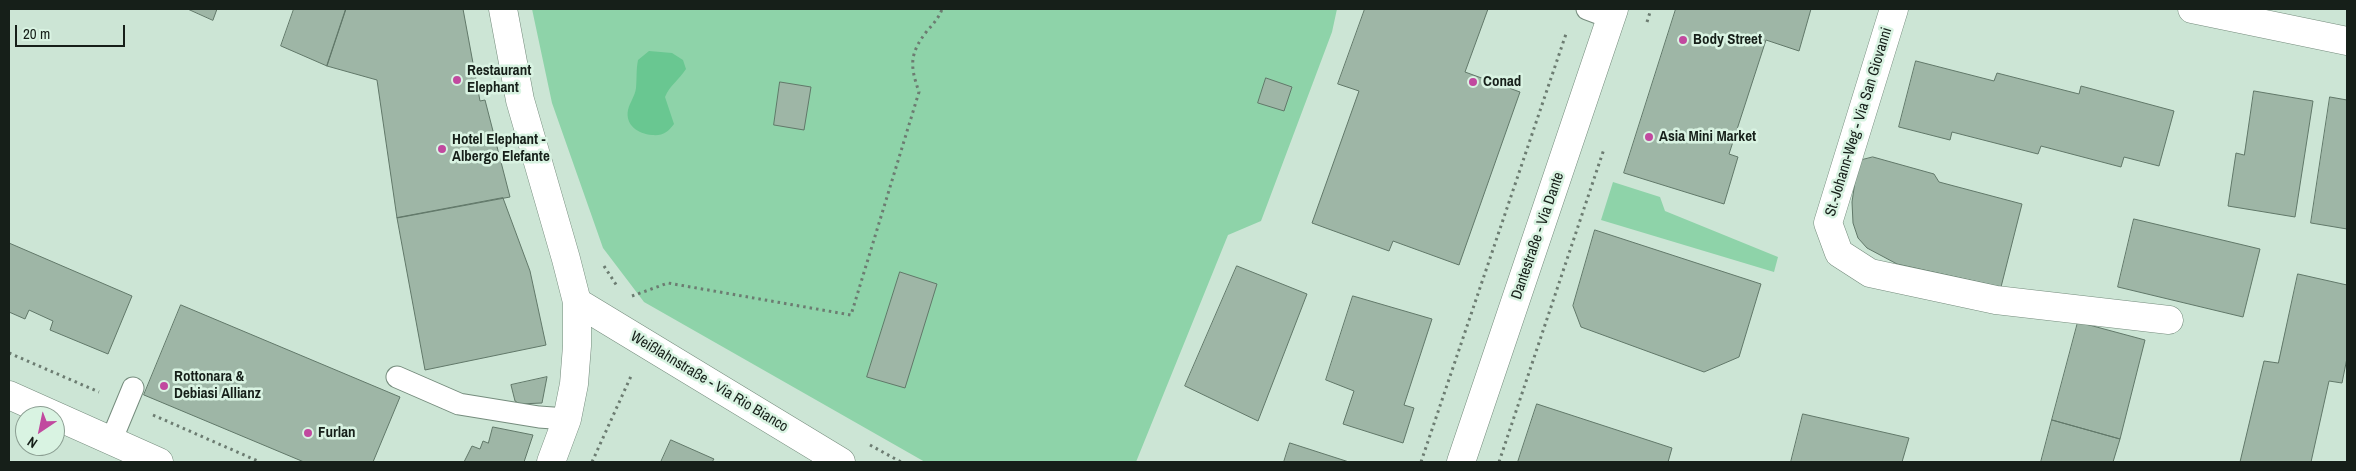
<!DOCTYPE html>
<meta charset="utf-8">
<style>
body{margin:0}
#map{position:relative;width:2356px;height:471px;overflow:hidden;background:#cce5d5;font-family:"Archivo Narrow",sans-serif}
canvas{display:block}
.frame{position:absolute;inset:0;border:10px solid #161f19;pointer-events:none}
.north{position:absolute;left:15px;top:406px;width:50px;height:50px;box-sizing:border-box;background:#d9f3e2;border:1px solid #8b9e92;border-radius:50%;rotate:214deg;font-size:14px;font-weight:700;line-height:20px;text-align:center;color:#161f19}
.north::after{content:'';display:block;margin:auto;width:18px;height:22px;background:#c1499f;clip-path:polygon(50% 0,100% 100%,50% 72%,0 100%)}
.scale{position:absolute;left:15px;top:25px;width:110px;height:22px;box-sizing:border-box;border:2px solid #161f19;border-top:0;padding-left:6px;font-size:15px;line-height:18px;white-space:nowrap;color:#161f19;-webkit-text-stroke:4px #d9f3e2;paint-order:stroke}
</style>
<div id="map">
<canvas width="2356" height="471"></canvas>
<div class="frame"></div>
<div class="north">N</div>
<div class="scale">20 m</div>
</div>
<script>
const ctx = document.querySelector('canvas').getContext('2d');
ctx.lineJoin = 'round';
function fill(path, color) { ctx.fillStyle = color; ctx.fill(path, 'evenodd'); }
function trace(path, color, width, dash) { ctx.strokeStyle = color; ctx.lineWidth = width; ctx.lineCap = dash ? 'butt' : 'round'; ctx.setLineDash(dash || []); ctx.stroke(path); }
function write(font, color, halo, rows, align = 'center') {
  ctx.font = font + ' "Archivo Narrow",sans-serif'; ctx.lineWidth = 5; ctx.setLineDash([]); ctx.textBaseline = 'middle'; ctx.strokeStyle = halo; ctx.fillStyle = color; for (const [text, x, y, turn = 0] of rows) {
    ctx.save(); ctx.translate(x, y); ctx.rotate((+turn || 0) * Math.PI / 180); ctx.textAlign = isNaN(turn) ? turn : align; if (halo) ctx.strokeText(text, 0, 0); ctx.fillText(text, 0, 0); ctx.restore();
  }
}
fill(new Path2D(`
 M532 9H1337L1332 32 1261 221 1228 235 1136 462H925L644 302 603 248 552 103Z
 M1613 182 1660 197 1665 211 1778 257 1774 272 1601 220Z`), '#8ed3a9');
fill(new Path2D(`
 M649 51 672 53 683 60 686 69C679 80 670 85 665 97L674 124C668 132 663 136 652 135 638 134 625 125 628 110 630 102 635 96 636 88 637 78 636 70 638 60Z`), '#69c791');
const building = new Path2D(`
 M188 9H217L213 20Z
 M294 9H346L327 66 281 46Z
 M346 9H463L480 101 485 100 510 197 397 218 377 80 327 66Z
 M1365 9H1488L1465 72 1520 92 1459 265 1393 241 1389 251 1312 223 1359 91 1338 84Z
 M1676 9H1811L1799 51 1766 40 1729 154 1738 157 1724 204 1624 173Z
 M1916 61 1994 81 1997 73 2079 94 2081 86 2174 111 2159 166 2124 157 2121 167 2041 146 2038 154 1952 132 1950 140 1899 127Z
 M1266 78 1292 87 1284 111 1258 103Z
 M780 82 811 87 804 130 774 125Z
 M2254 91 2313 101 2295 217 2228 206 2236 153 2244 155Z
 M2330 97 2347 100V229L2311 223Z
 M1873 157 1934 174 1939 182 2022 204 2001 287 1897 264 1867 248 1858 238 1853 223 1852 202 1858 161Z
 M503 198 530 271 546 345 425 370 397 218Z
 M2134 219 2260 249 2243 317 2118 287Z
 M1595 230 1761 284 1739 357 1704 372 1581 327 1573 306Z
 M9 243 132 296 108 354 50 330 53 321 29 310 25 319 9 312Z
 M1237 266 1307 294 1258 421 1185 386Z
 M900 272 937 284 905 388 867 377Z
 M2298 274 2347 285V358L2342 383 2329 381 2311 462H2240L2264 361 2278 363Z
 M1353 296 1432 319 1404 405 1414 408 1403 443 1343 424 1354 391 1326 380Z
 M181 305 400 397 373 462H304L144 395Z
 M2078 322 2145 340 2120 439 2052 420Z
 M547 377 542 403 520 404 515 401 511 385Z
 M1537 404 1672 448 1668 462H1518Z
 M1803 414 1909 438 1902 462H1791Z
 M2052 420 2120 439 2113 462H2041Z
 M493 427 533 435 524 462H464L472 446 480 449 483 441 488 443Z
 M671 440 714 459 712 462H661Z
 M1290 443 1349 462H1284Z`);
fill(building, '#9eb6a6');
trace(building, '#617869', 1);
const service = new Path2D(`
 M1587 9 1611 18
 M397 377 459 404 539 417 567 419
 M111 441 133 388`);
const minor = new Path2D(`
 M503 9 520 100 566 259 577 302V346L574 384 567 419 551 462
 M1894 9 1828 223 1839 253 1870 273 1996 300 2169 320
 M2192 9 2347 41
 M577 302 841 462`);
const secondary = new Path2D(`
 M9 395 159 462
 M1461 462 1614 9`);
trace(service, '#758c7d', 23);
trace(minor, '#758c7d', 29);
trace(secondary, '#758c7d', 29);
trace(new Path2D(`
 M1647 22 1651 9
 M604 266 617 286
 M632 296 668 283 851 315 919 92C910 66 909 54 927 31 933 24 939 18 942 9
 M9 353 99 392
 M153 415 260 462
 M870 445 901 462
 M592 462 632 374
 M1421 462 1567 31
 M1499 462 1604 149`), '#6c7c71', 3, [2.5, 4]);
trace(service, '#fff', 21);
trace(minor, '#fff', 28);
trace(secondary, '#fff', 28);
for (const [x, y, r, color] of [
 [1683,40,5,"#c1499f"],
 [457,80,5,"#c1499f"],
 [1473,82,5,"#c1499f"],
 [1649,137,5,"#c1499f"],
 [442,149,5,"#c1499f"],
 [164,386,5,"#c1499f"],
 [308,433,5,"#c1499f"]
]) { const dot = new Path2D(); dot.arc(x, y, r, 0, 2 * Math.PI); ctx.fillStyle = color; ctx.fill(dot); trace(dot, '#d9f3e2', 2); }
write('bold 15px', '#161f19', '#d9f3e2', [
 ["Body Street",1693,40],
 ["Restaurant",467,71],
 ["Elephant",467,88],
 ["Conad",1483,82],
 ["Asia Mini Market",1659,137],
 ["Hotel Elephant -",452,140],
 ["Albergo Elefante",452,157],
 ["Rottonara &",174,377],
 ["Debiasi Allianz",174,394],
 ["Furlan",318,433]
], 'left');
write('15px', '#161f19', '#d9f3e2', [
 ["St.-Johann-Weg - Via San Giovanni",1859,122,-73],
 ["Dantestraße - Via Dante",1538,236,-71],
 ["Weißlahnstraße - Via Rio Bianco",709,382,31]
]);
</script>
